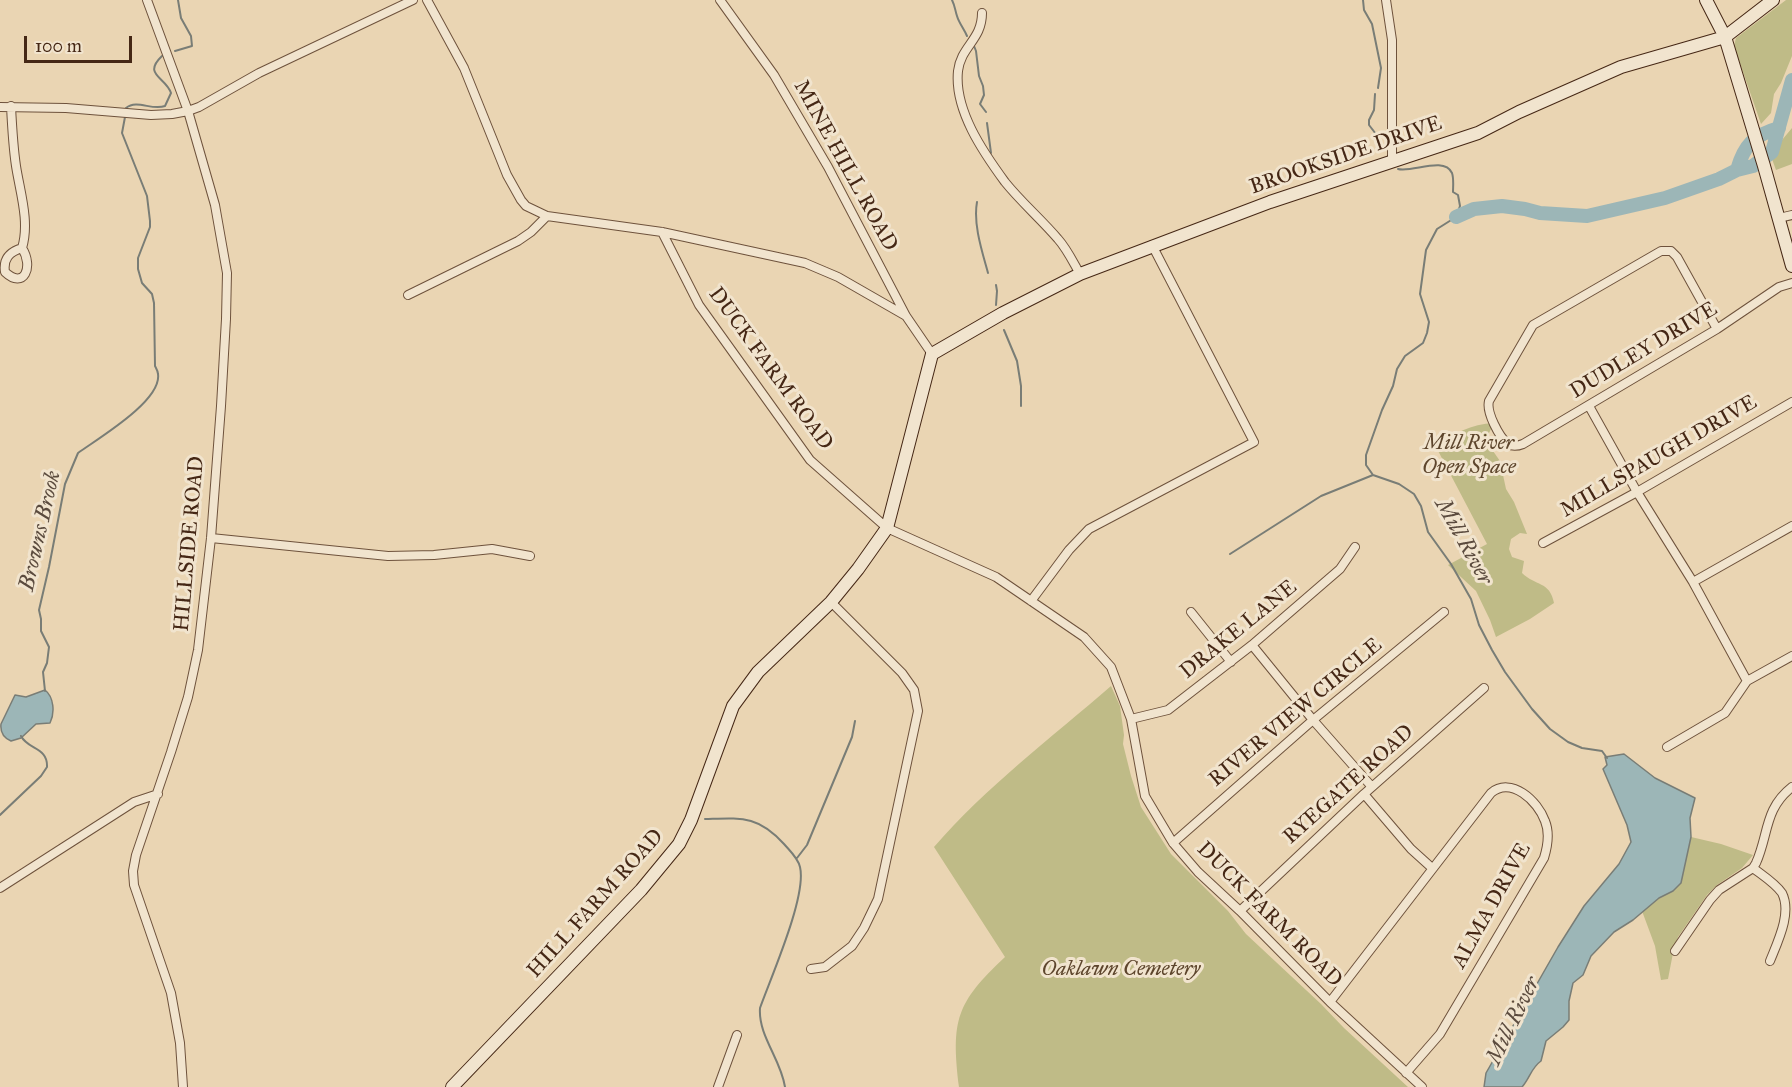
<!DOCTYPE html>
<style>
body{margin:0}
#map{position:relative;width:1792px;height:1087px;overflow:hidden;background:#ead5b3;font-family:"IM FELL Great Primer",serif}
canvas{display:block}
.scale{position:absolute;left:24px;top:36px;width:108px;height:27px;box-sizing:border-box;border:3px solid #452715;border-top:0;padding-left:8px;font-size:18px;line-height:21px;white-space:nowrap;color:#452715;-webkit-text-stroke:4px #f1e4ce;paint-order:stroke}
</style>
<div id="map">
<canvas width="1792" height="1087"></canvas>
<div class="scale">100 m</div>
</div>
<script>
const ctx = document.querySelector('canvas').getContext('2d');
ctx.lineJoin = 'round';
function fill(path, color) { ctx.fillStyle = color; ctx.fill(path, 'evenodd'); }
function trace(path, color, width, dash) { ctx.strokeStyle = color; ctx.lineWidth = width; ctx.lineCap = dash ? 'butt' : 'round'; ctx.setLineDash(dash || []); ctx.stroke(path); }
function write(font, color, halo, rows, align = 'center') {
  ctx.font = font + ' "IM FELL Great Primer",serif'; ctx.lineWidth = 6; ctx.setLineDash([]); ctx.textBaseline = 'middle'; ctx.strokeStyle = halo; ctx.fillStyle = color; for (const [text, x, y, turn = 0] of rows) {
    ctx.save(); ctx.translate(x, y); ctx.rotate((+turn || 0) * Math.PI / 180); ctx.textAlign = isNaN(turn) ? turn : align; if (halo) ctx.strokeText(text, 0, 0); ctx.fillText(text, 0, 0); ctx.restore();
  }
}
fill(new Path2D(`
 M1786 0H1792V56L1781 83 1774 94 1771 113 1761 124 1734 46 1736 38Z
 M1792 128V164L1776 170 1772 159 1782 140Z
 M1494 423 1488 435 1493 451 1500 461 1506 489 1514 502 1527 534 1520 533 1511 539 1509 549 1512 557 1524 561 1522 573C1535 586 1550 581 1554 603L1530 619 1496 637 1490 620 1476 591 1448 565 1487 544 1435 445C1454 434 1471 424 1494 423Z
 M1111 686 1120 706 1124 735 1123 744 1131 776 1141 807 1171 854 1228 911 1246 934 1321 1004 1344 1028 1408 1087H959C951 1020 956 1003 1005 957L934 847C986 787 1051 738 1111 686Z
 M1691 837 1721 844 1753 855 1742 868 1717 885 1707 895 1678 937 1673 953 1668 979 1661 980 1655 946 1642 911 1659 898 1673 891 1681 883Z`), '#bfbb87');
const water = new Path2D(`
 M45 690C54 697 55 713 50 723L36 724 21 738 11 741C4 738 0 733 1 724L15 695 26 697Z
 M1624 754 1655 778 1695 798 1690 818 1691 837 1681 883 1673 891 1659 898 1633 920 1614 932 1591 956 1583 975 1573 983 1569 1001V1020L1563 1027 1546 1041 1541 1061C1531 1068 1530 1078 1522 1087H1484L1486 1073 1558 947 1584 906 1619 864 1631 842 1627 825 1603 769 1607 765 1605 757Z`);
fill(water, '#9cb6b7');
trace(water, '#797d76', 1.5);
trace(new Path2D(`
 M952 0C955 6 955 10 957 16 959 23 964 29 967 36
 M1363 0 1364 10 1372 24 1381 68 1378 88
 M974 46 976 51 979 76 983 86 984 95 980 104 986 112
 M175 51 192 46 191 36 181 18 178 0
 M1375 94 1374 110 1369 120V125L1379 138 1380 147
 M126 108C137 99 152 111 165 106L171 93C166 77 142 75 162 56
 M987 123 991 153
 M1398 169C1412 173 1444 156 1452 173 1454 179 1453 186 1453 192L1458 195 1460 206 1456 217 1437 229 1426 250 1420 294 1429 322 1427 333 1423 343 1405 356 1397 369 1393 386 1382 410 1366 455V465L1373 475 1399 484 1414 494 1421 506 1428 532 1451 564 1471 599 1479 625 1492 650 1505 672 1532 709 1550 729 1568 742 1582 748 1602 751 1607 758
 M977 202C973 224 982 251 988 273
 M996 305 997 291 996 285
 M1004 330 1017 361 1021 386V406
 M1230 554 1321 496 1373 475
 M45 691 43 672 47 663 49 647 41 631V619L39 610 49 567 65 484 78 453C97 439 162 401 158 374 158 371 156 368 155 366L154 303 152 294 142 283 138 269V258L150 227V221L147 196 122 133 125 117
 M0 815 41 776 47 767C48 747 28 750 21 736
 M705 819C741 818 758 815 784 844 790 851 798 858 800 867 807 896 771 977 760 1008 758 1036 781 1059 785 1087
 M797 858 807 845 852 737 855 721`), '#797d76', 2);
trace(new Path2D(`
 M1737 170C1744 145 1754 135 1779 128
 M1456 217 1474 209 1502 206 1525 209 1540 213 1587 216 1665 198 1719 179 1737 170 1753 166 1772 152 1792 80`), '#9cb6b7', 14);
const street = new Path2D(`
 M147 0 188 111 215 205 227 273 226 319 221 406 211 538 198 650 188 697 171 752 136 855 133 871 134 885 171 993 180 1043 183 1087
 M427 0 464 68 507 175 521 200 526 206 547 216 662 232 805 263 838 277 906 316
 M720 0 774 75 828 167 906 316 932 354
 M1386 0 1392 40V161
 M982 13C982 40 961 46 958 71 954 110 983 152 1005 182 1021 202 1041 219 1058 239 1067 249 1073 262 1080 274
 M11 106C12 126 13 146 16 166 20 192 30 222 22 248 9 252 3 259 5 272 24 290 34 267 22 248
 M0 107 66 108 151 115 172 114 188 111 199 107 259 73 413 0
 M1779 218 1792 215
 M662 232 699 305 810 460 887 528 996 577 1084 637 1111 667 1131 719 1145 796 1173 843 1198 872 1240 911 1330 1002 1422 1087
 M408 295 518 241 531 232 547 216
 M1717 329 1677 257 1671 251H1661L1533 325 1489 401C1486 412 1499 437 1508 444 1513 447 1518 446 1523 444L1717 329 1779 287 1792 283
 M1589 406 1637 492 1693 582 1747 681
 M211 538 388 556 434 555 492 549 530 556
 M1543 543 1637 492 1792 402
 M1693 582 1792 526
 M1031 601 1069 550 1089 529 1254 442 1152 245
 M1191 612 1231 662
 M1252 645 1313 720 1372 787
 M1131 719 1168 710 1252 645 1340 569 1355 547
 M1667 747 1725 713 1747 681 1792 656
 M1364 794 1411 849 1432 868
 M1173 843 1313 720 1444 612
 M1753 868C1762 875 1775 883 1782 893 1792 913 1778 941 1770 961
 M0 888 134 802 158 794
 M1240 911 1364 794 1484 688
 M1675 951 1710 900 1719 890 1753 868 1756 863C1769 834 1764 809 1792 787
 M811 969 825 967 852 946 864 928 878 899 918 711 914 690 902 673 831 602
 M1330 1002 1491 793C1511 776 1538 801 1545 821 1550 833 1548 845 1544 858L1440 1034 1406 1073
 M718 1087 737 1035`);
const secondary = new Path2D(`
 M1706 0 1725 37 1764 166 1792 266
 M452 1087 641 890 679 844 691 820 733 706 758 672 831 602 858 569 887 528 932 354 1003 313 1080 274 1270 202 1478 133 1519 112 1621 67 1725 37 1773 0`);
trace(street, '#6e523c', 10);
trace(secondary, '#452715', 14);
trace(street, '#f1e4ce', 8);
trace(secondary, '#f1e4ce', 12);
write('21px', '#452715', '#f1e4ce', [
 ["BROOKSIDE DRIVE",1346,156,-19],
 ["MINE HILL ROAD",845,166,61],
 ["DUDLEY DRIVE",1644,351,-31],
 ["DUCK FARM ROAD",770,369,54],
 ["MILLSPAUGH DRIVE",1659,457,-30],
 ["HILLSIDE ROAD",190,544,-85],
 ["DRAKE LANE",1239,630,-39],
 ["RIVER VIEW CIRCLE",1296,713,-40],
 ["RYEGATE ROAD",1349,785,-42],
 ["HILL FARM ROAD",596,904,-48],
 ["ALMA DRIVE",1492,906,-61],
 ["DUCK FARM ROAD",1269,915,45]
]);
write('italic 21px', '#5d452c', '#f1e4ce', [
 ["Mill River",1469,444],
 ["Open Space",1469,468],
 ["Oaklawn Cemetery",1121,970]
]);
write('italic 22px', '#5b4b3e', '#f1e4ce', [
 ["Browns Brook",41,531,-77],
 ["Mill River",1463,542,61],
 ["Mill River",1514,1021,-64]
]);
</script>
